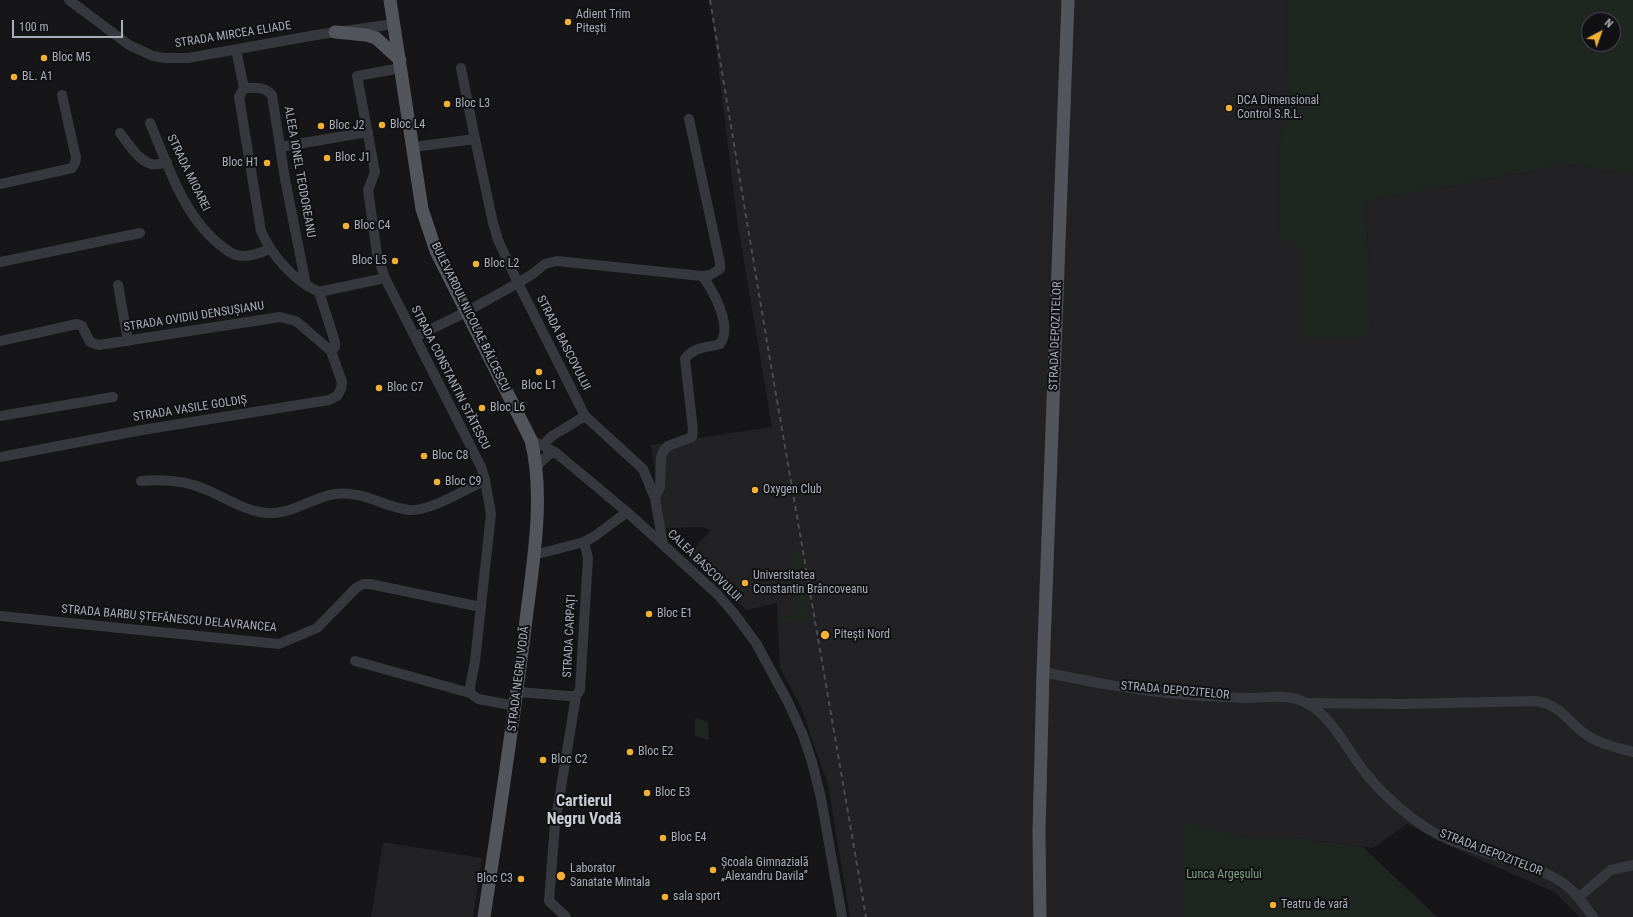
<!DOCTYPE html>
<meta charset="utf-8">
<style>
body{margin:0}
#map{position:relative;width:1633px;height:917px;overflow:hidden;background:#161618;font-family:"Roboto Condensed",sans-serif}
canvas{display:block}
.north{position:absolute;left:1581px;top:12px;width:40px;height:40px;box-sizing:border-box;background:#111113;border:1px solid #4d4f55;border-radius:50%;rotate:41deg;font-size:11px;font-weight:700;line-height:16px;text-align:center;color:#a8adb8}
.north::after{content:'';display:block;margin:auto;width:14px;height:18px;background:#f2b134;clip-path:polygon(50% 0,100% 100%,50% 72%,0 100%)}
.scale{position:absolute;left:12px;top:20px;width:111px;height:18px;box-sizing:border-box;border:2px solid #a8adb8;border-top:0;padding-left:5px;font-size:12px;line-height:14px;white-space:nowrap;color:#a8adb8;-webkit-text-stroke:3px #111113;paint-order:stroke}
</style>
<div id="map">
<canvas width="1633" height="917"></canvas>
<div class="north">N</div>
<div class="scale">100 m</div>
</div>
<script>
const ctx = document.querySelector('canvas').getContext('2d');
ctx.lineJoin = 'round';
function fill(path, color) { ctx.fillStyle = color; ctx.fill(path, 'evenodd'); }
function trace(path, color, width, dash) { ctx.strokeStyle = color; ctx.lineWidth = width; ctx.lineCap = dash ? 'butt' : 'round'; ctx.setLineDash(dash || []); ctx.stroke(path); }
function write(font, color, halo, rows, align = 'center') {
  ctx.font = font + ' "Roboto Condensed",sans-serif'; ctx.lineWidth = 4; ctx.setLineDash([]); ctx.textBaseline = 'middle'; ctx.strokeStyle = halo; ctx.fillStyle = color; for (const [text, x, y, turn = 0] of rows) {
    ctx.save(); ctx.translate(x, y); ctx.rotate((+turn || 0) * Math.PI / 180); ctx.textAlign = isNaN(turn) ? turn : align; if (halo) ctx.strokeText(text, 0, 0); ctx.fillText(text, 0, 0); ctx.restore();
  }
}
fill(new Path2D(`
 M710 0H1288L1287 82 1280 144 1279 242H1298V338L1372 336 1366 202 1569 164 1633 176V917H1580L1554 892 1458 850 1407 824 1373 848 1290 837H1246L1219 832 1182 868 1183 917H850L828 785 801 707 780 668 777 603 746 610 693 563 690 560V553L711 530 702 527 664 528 651 445 772 427 738 226Z
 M383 842 482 858 473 917H371Z`), '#222225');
fill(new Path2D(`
 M1288 0H1633V176L1569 164 1366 202 1372 337 1331 339 1298 338V242L1279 243 1280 144 1287 81ZM1589 20H1613V44H1589Z
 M791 551 800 554 803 563 809 601 804 604 809 609 812 620 780 624V617L793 616 797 608 793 589Z
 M695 717 708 722 709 740 695 736Z
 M1185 823 1246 837H1290L1363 847 1437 917H1183L1182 868Z`), '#1e261f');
trace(new Path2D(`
 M69 0 129 45 153 56 165 58H188L316 35 394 24
 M236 50 244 88 239 97 261 231C272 256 293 280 319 292L385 278
 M401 68 357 76 375 172 368 190 377 254 385 278 470 445 481 467 485 480 491 514 475 661 470 687V693L478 699 516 706
 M461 68 475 139 493 223 498 240 518 283 585 416 643 469 655 498 663 545
 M244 88C255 88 265 86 272 95L285 179 306 285
 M150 123C169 167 184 219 224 248 229 252 235 256 243 256 252 256 261 253 269 249
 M120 133C128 143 138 160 151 164 156 166 162 163 167 162
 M280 147 368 132
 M413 147 475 139
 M0 184 72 168 75 163 76 158 62 95
 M0 262 140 233
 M118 285 128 341
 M319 292 335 342V347L331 351
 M415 337 466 312 518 283 534 273 545 264 557 261 702 276 710 275 720 269V263L689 119
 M0 341 77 324 82 326 90 342 99 345 280 317 296 321 331 351 342 382 341 389 337 396 329 400 142 430 0 457
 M0 416 113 397
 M531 440 555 452 627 512 670 551 717 594 733 612 756 643 788 702 803 735 812 762 821 798 842 917
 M543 445 552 436 585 416
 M536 467 548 455 555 452
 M141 481C163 479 186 480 207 490 224 497 241 509 260 512 288 518 309 498 335 494 362 490 384 507 409 510 429 512 467 489 485 480
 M655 498 660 487 661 458 664 450 668 446 692 437 693 430 685 359C694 346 707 348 720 344 733 327 714 291 702 276
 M534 555 584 542 595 536 627 512
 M0 616 279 644 317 628 356 588 363 584H370L481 607
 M355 661 470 693
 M1043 672C1087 681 1132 690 1177 694 1200 696 1223 697 1246 698 1266 698 1288 693 1306 703 1333 716 1349 754 1368 776 1385 797 1418 826 1443 837 1473 850 1506 858 1537 869 1547 874 1560 879 1568 887 1578 895 1585 906 1593 917
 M518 692 569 696H576L580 690 588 558 584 542
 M1307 703 1402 704 1536 701C1562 706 1565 719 1584 733 1598 744 1616 747 1633 752
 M1579 897 1611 870 1633 865
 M566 917 549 901 555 824 576 696`), '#37383d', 10);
trace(new Path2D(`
 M390 0 422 209 436 251 531 440C545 496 533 563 526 620 514 719 499 818 484 917
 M335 32 366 35 376 38 400 60
 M1040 917 1039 832 1043 672 1068 0`), '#53555c', 13);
trace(new Path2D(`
 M710 0 769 354 866 917`), '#4a4c52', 2, [5, 4]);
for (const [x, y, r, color] of [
 [568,22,4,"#f2b134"],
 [44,58,4,"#f2b134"],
 [14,77,4,"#f2b134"],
 [447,104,4,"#f2b134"],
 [1229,108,4,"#f2b134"],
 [382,125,4,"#f2b134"],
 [321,126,4,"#f2b134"],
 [327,158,4,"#f2b134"],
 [267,163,4,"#f2b134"],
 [346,226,4,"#f2b134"],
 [395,261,4,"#f2b134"],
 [476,264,4,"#f2b134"],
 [539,372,4,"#f2b134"],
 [379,388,4,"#f2b134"],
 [482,408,4,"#f2b134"],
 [424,456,4,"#f2b134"],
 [437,482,4,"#f2b134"],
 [755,490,4,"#f2b134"],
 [745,583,4,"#f2b134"],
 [649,614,4,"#f2b134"],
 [825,635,5,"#f2b134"],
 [630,752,4,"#f2b134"],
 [543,760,4,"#f2b134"],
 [647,793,4,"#f2b134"],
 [663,838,4,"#f2b134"],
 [713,870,4,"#f2b134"],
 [561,876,5,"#f2b134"],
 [521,879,4,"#f2b134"],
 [665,897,4,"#f2b134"],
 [1273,905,4,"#f2b134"]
]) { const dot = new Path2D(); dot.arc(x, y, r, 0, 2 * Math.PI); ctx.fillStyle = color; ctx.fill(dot); trace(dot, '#111113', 1.5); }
write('12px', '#a8adb8', '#111113', [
 ["Adient Trim",576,15],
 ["Pitești",576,29],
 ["Bloc M5",52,58],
 ["BL. A1",22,77],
 ["DCA Dimensional",1237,101],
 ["Control S.R.L.",1237,115],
 ["Bloc L3",455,104],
 ["Bloc L4",390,125],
 ["Bloc J2",329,126],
 ["Bloc J1",335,158],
 ["Bloc H1",259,163,"right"],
 ["Bloc C4",354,226],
 ["Bloc L5",387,261,"right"],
 ["Bloc L2",484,264],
 ["Bloc L1",539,386,"center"],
 ["Bloc C7",387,388],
 ["Bloc L6",490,408],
 ["Bloc C8",432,456],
 ["Bloc C9",445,482],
 ["Oxygen Club",763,490],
 ["Universitatea",753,576],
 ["Constantin Brâncoveanu",753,590],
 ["Bloc E1",657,614],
 ["Pitești Nord",834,635],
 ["Bloc E2",638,752],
 ["Bloc C2",551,760],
 ["Bloc E3",655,793],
 ["Bloc E4",671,838],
 ["Școala Gimnazială",721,863],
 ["„Alexandru Davila”",721,877],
 ["Laborator",570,869],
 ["Sanatate Mintala",570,883],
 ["Bloc C3",513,879,"right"],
 ["sala sport",673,897],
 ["Teatru de vară",1281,905]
], 'left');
write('12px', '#a8adb8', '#111113', [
 ["STRADA MIRCEA ELIADE",233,35,-9],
 ["ALEEA IONEL TEODOREANU",299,172,80],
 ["STRADA MIOAREI",188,173,64],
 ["STRADA OVIDIU DENSUȘIANU",194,317,-9],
 ["BULEVARDUL NICOLAE BĂLCESCU",470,317,64],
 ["STRADA DEPOZITELOR",1056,336,-88],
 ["STRADA BASCOVULUI",563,343,63],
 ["STRADA CONSTANTIN STĂTESCU",450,378,63],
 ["STRADA VASILE GOLDIȘ",190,409,-9],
 ["CALEA BASCOVULUI",704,566,44],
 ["STRADA BARBU ȘTEFĂNESCU DELAVRANCEA",169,619,5],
 ["STRADA CARPAȚI",570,636,-87],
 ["STRADA NEGRU VODĂ",519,679,-83],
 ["STRADA DEPOZITELOR",1175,691,5],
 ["STRADA DEPOZITELOR",1491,853,21]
]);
write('12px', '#7fa381', '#111113', [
 ["Lunca Argeșului",1224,875]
]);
write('bold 16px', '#c9ccd4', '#111113', [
 ["Cartierul",584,802],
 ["Negru Vodă",584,820]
]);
</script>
